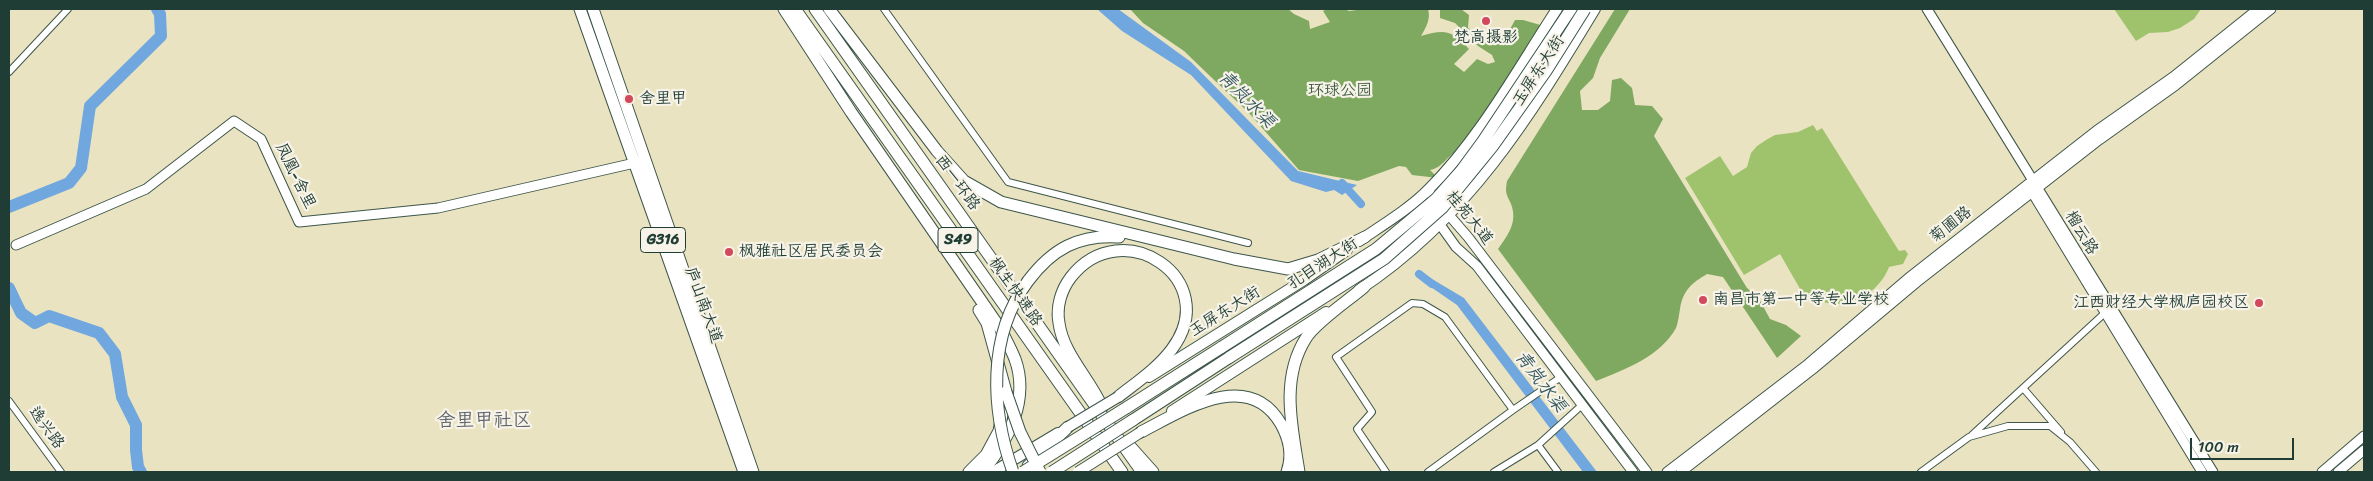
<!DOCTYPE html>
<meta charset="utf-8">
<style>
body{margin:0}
#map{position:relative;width:2373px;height:481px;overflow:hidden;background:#eae3c1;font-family:Sriracha,sans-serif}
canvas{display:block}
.frame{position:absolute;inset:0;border:10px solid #1f3d34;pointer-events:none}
.scale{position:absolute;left:2190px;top:438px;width:104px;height:22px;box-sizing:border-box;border:2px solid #1f3d34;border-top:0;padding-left:6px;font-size:15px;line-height:18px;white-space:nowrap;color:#1f3d34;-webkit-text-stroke:4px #f7f3e8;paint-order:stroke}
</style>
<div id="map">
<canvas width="2373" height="481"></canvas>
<div class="frame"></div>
<div class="scale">100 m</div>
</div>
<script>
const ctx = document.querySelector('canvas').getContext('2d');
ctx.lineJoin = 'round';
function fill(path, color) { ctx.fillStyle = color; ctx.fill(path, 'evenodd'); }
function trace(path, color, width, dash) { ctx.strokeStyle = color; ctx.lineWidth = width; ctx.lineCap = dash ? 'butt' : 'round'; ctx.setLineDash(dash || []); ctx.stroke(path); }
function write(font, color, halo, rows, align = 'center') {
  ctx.font = font + ' Sriracha,"LXGW WenKai TC",sans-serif'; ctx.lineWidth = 4.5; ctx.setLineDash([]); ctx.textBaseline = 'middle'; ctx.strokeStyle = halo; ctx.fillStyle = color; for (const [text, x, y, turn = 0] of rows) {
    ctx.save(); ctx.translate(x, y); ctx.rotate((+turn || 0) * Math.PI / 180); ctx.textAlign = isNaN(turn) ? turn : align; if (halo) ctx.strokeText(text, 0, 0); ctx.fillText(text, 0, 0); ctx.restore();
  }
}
fill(new Path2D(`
 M2114 9H2201L2194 19 2180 28 2168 32 2149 33 2136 41Z
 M1813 125 1817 131 1822 128 1899 251 1905 250 1908 254 1903 264 1889 267C1878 296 1842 314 1814 298L1807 301 1780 254 1744 275 1685 178 1720 156 1733 176 1747 167 1751 153 1757 146 1766 140 1775 135 1798 132Z`), '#9fc36d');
fill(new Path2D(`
 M1130 9H1288L1294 14 1309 21 1310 29 1330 22 1323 11 1327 9H1345L1349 11 1364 9H1428C1431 19 1426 27 1421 36 1445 29 1452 30 1469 49L1454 64 1464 72 1477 59 1488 64 1495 62 1492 55 1478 46 1455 23 1440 18V9H1461L1469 15 1468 28C1490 42 1502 47 1515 20H1523L1544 26 1459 150C1447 155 1443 168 1430 170L1438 178 1412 175 1406 167 1399 166 1358 181 1299 170 1249 113 1211 77 1184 51 1143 23Z
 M1615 9H1630L1600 58 1593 78 1580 91 1582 110H1598L1610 101 1612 80 1621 78 1632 88 1635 105 1652 106 1663 119 1654 136 1747 288 1758 297 1770 319 1786 325 1801 336 1777 358 1723 277 1707 274C1692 283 1683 290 1680 309 1679 315 1678 323 1676 328 1661 356 1624 370 1596 381L1498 249C1508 235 1518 222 1511 204 1506 193 1505 193 1507 181Z`), '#7fa960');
fill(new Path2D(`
 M1097 9H1118L1191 62 1298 171 1357 185 1342 195 1334 190 1326 192 1291 181 1191 75 1122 31Z
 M1427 276 1464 298 1597 472H1583L1457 305 1422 281Z`), '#71a7df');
trace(new Path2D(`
 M1342 183 1361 204
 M1419 274 1432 284`), '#71a7df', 8);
trace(new Path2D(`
 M9 207 69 183 81 168 90 106 161 36 160 14 157 9
 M9 288 21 313 35 323 49 316 99 333 115 354 122 397 136 425V450L138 467 141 472`), '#71a7df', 12);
const street = new Path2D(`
 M884 9 1008 182 1248 243
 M9 72 68 9
 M2023 388 2107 311
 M9 401 61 472
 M1513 410 1561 377
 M1972 435 2023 388 2061 432
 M1538 445 1558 472
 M1386 472 1357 429 1372 412 1336 357 1412 303 1423 304 1445 317 1513 410 1428 472
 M1494 472 1538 445 1582 405
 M1921 472 1969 437 2008 426H2050L2070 442 2096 472`);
const secondary = new Path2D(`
 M1927 9 2213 472
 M2030 189 2202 472
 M1428 191 1468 237 1647 472
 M1436 219 1456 247 1477 266 1633 472
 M16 245 146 189 234 121 261 139 299 222 438 208 639 162
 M1667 472 1808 364 1911 276 2032 181 2096 131 2173 77 2258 9
 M1681 472 1813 369 1917 282 2099 140 2176 85 2271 9
 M2322 472 2364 436
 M2338 472 2364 450`);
const primary = new Path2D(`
 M1359 241C1381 226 1411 208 1429 189 1481 137 1517 70 1557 9
 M1359 290C1468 218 1529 118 1595 9
 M1149 377 1304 280 1347 250
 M1172 411 1326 312
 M993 472 1058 433`);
const highway = new Path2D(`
 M580 9 744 472
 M593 9 753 472
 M784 9 851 112 1000 328C1005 338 1011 349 1015 359 1030 400 1008 442 982 472
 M795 9 1122 472
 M815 9 1142 472
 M829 9 937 151 964 181 1001 202 1234 259 1288 269 1318 260 1365 237
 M1028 281C1052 249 1079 234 1119 237
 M1102 407C1090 379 1063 354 1059 323 1056 307 1061 290 1071 277 1122 212 1224 279 1172 349 1158 368 1137 382 1118 397
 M1126 408 1222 347
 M1133 420 1230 357
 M1141 432C1182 411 1248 367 1281 424 1290 440 1293 455 1287 472
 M1128 444 1153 472
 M1028 466 1068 427
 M969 472 986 455 999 431 1006 392 987 323 979 310
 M1299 472C1292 427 1280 379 1306 338 1316 322 1349 300 1364 287`);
trace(street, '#3d5649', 8);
trace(secondary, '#3d5649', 11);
trace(primary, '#3d5649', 12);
trace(highway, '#3d5649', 13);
trace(street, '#fff', 6);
trace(secondary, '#fff', 9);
trace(primary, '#fff', 10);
trace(highway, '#fff', 11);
const primaryBridge = new Path2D(`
 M1068 427 1118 397
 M1078 472 1141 432`);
const highwayBridge = new Path2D(`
 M1222 347 1376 249 1436 199 1461 171 1483 141 1571 9
 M1230 357 1384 259 1443 207 1492 147 1546 71 1585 9
 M1006 392 1020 432 1040 472
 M1013 472C991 410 987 336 1028 281
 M1023 472 1126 408
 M1052 472 1133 420`);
trace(primaryBridge, '#3d5649', 12, []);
trace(highwayBridge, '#3d5649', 13, []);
trace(primaryBridge, '#fff', 10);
trace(highwayBridge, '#fff', 11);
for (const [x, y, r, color] of [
 [1486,21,5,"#d1495b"],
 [629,99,5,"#d1495b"],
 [729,252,5,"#d1495b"],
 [1703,300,5,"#d1495b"],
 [2259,303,5,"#d1495b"]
]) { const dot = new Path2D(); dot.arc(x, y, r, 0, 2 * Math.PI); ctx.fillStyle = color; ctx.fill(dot); trace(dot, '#f7f3e8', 2); }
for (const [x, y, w] of [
 [663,240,45],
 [958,240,40]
]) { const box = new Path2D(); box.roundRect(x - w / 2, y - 12.5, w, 25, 4); ctx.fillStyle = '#f7f3e8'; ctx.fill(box); trace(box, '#1f3d34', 1); }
write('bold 15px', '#1f3d34', null, [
 ["G316",663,240],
 ["S49",958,240]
]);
write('16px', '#1f3d34', '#f7f3e8', [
 ["梵高摄影",1486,38,"center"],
 ["舍里甲",639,99],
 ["枫雅社区居民委员会",739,252],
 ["南昌市第一中等专业学校",1713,300],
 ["江西财经大学枫庐园校区",2249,303,"right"]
], 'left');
write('16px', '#1f3d34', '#f7f3e8', [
 ["玉屏东大街",1539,71,-57],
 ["凤凰-舍里",295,176,64],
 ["西一环路",957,183,54],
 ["桂苑大道",1469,218,51],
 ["菊圃路",1951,225,-38],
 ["榴云路",2081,233,59],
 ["孔目湖大街",1323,264,-33],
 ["枫生快速路",1015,292,55],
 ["庐山南大道",703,305,70],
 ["玉屏东大街",1225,312,-32],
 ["逸兴路",46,428,54]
]);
write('16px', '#3f5e42', '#f7f3e8', [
 ["环球公园",1340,91]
]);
write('italic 18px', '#34585f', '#f7f3e8', [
 ["青岚水渠",1246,100,46],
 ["青岚水渠",1540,382,53]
]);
write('19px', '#60666c', '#f7f3e8', [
 ["舍里甲社区",484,421]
]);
</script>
